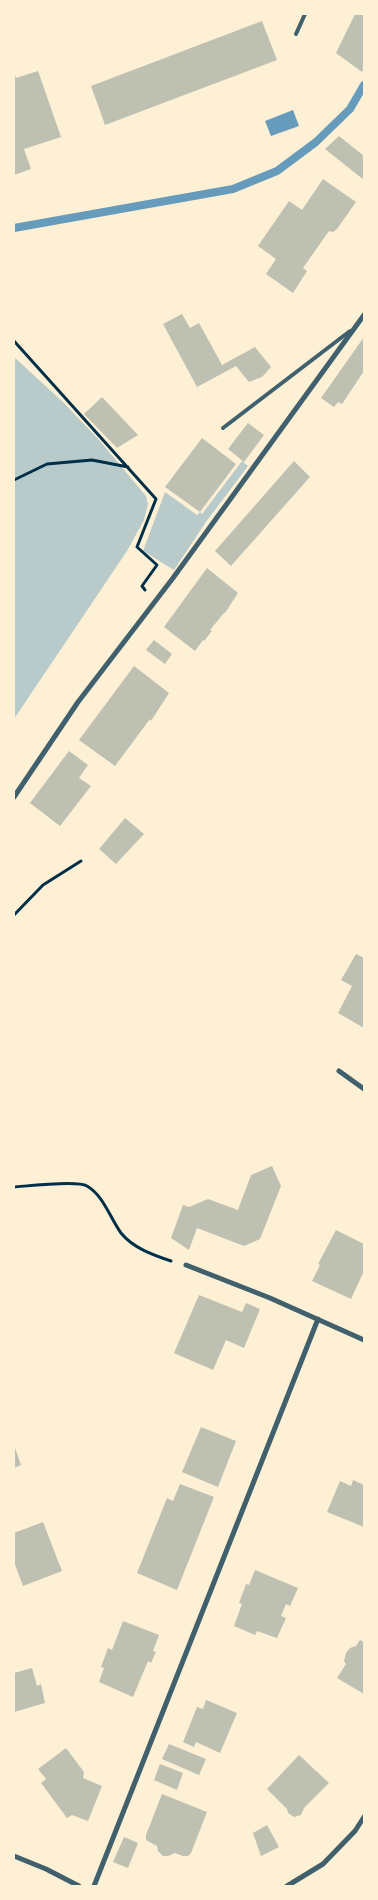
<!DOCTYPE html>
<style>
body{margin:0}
#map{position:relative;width:378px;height:1900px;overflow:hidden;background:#fdf0d5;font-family:Jost,sans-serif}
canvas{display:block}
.frame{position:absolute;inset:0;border:15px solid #fdf0d5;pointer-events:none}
</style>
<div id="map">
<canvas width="378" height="1900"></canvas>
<div class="frame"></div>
</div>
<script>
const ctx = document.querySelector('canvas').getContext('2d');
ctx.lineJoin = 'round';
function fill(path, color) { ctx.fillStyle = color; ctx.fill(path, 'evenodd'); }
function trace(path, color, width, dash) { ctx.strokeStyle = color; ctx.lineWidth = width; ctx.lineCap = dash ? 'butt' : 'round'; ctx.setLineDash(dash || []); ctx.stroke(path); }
fill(new Path2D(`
 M14 357 63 402 100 441 146 496 148 504 144 520 127 551 14 719Z
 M242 461 248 466 206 522 174 570 143 551 165 492 197 515 200 512 202 514Z`), '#b9caca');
fill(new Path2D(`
 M293 110 299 126 271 136 265 121Z`), '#669bbc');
trace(new Path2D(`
 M14 228 233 189 277 171 316 142 350 109 364 85`), '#669bbc', 8);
fill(new Path2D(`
 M355 14H364V67L362 72 336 53Z
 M262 21 277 60 105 125 91 86Z
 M14 71 16 78 38 71 61 137 24 149 31 169 14 175Z
 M339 136 364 156V180L325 149Z
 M323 179 356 202 337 229 333 232 329 231 303 268 307 271 293 293 266 274 276 259 258 246 289 201 302 210Z
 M182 314 190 328 199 323 222 365 255 347 271 367 262 377 249 382 236 366 197 387 163 324Z
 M364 337V371L342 404 338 402 334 407 321 398Z
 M102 397 138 435 117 448 84 414Z
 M248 423 264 435 244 462 228 449Z
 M202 438 236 464 200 512 165 487Z
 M294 461 310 477 231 566 215 551Z
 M207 568 238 593 225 613H224L210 630 212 631 204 641 203 640 195 651 164 627Z
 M154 640 172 654 165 664 146 650Z
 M134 666 169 693 151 721 150 719 115 766 79 740Z
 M69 751 88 765 79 778 91 786 60 826 30 803Z
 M125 818 144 834 116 864 99 849Z
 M356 954 364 958V1028L338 1013 352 986 341 980Z
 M272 1166 281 1186 260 1239 244 1246 197 1228 189 1250 171 1238 183 1205 189 1207 208 1199 238 1210 251 1175Z
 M336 1230 364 1244V1271L351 1299 312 1281 320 1265 318 1264Z
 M199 1295 242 1312 246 1303 260 1309 244 1348 226 1340 213 1370 174 1353Z
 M201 1427 236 1441 218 1487 182 1472Z
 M14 1445 21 1465 14 1468Z
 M353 1480 364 1485V1527L327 1512 340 1481 351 1486Z
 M180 1484 214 1497 177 1590 137 1573 167 1498 173 1501Z
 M43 1522 62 1571 23 1586 14 1562V1533Z
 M255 1570 298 1588 290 1606 286 1604 281 1616 286 1618 277 1638 257 1631 255 1635 234 1626 242 1604 239 1603 246 1584 249 1585Z
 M123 1621 159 1635 153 1651 156 1652 151 1663 148 1661 133 1697 99 1682 104 1668 101 1667 108 1648 112 1650Z
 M360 1640 364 1642V1694L337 1678 346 1664 344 1661 346 1653 350 1648 356 1646Z
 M32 1668 37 1686 41 1684 45 1703 14 1712V1673Z
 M206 1700 237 1713 220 1753 196 1742 194 1747 183 1742 197 1707 203 1709Z
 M169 1744 206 1759 199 1775 162 1759Z
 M66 1748 84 1772 83 1778 102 1786 88 1821 72 1815 67 1818 41 1783 46 1779 38 1769Z
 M299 1755 329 1783 304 1808 301 1815 294 1817 288 1813 287 1809 267 1789Z
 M160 1764 183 1773 177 1790 154 1780Z
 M162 1794 207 1812 191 1853 188 1856H183L175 1853 168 1856H163L158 1851 157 1846 146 1840V1835Z
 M267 1825 279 1847 261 1856 253 1833Z
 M124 1837 138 1843 128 1868 113 1862Z`), '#bec0b2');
trace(new Path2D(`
 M14 341 156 499 137 547 157 565 142 586 145 590
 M14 480 47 464 92 460 128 467
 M14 915 43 885 81 861
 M14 1187C28 1186 77 1180 87 1186 104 1196 110 1218 121 1233 133 1248 153 1255 171 1261`), '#003049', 3);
trace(new Path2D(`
 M296 34 305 14
 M223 428 350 331`), '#3f606c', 4);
trace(new Path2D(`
 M14 797 78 702 173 578 364 315
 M339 1071 364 1089
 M186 1265 270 1298 364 1340
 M14 1856 46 1869 79 1886
 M94 1886 318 1319
 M287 1886 323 1864 355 1831 364 1817`), '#3f606c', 5);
</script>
